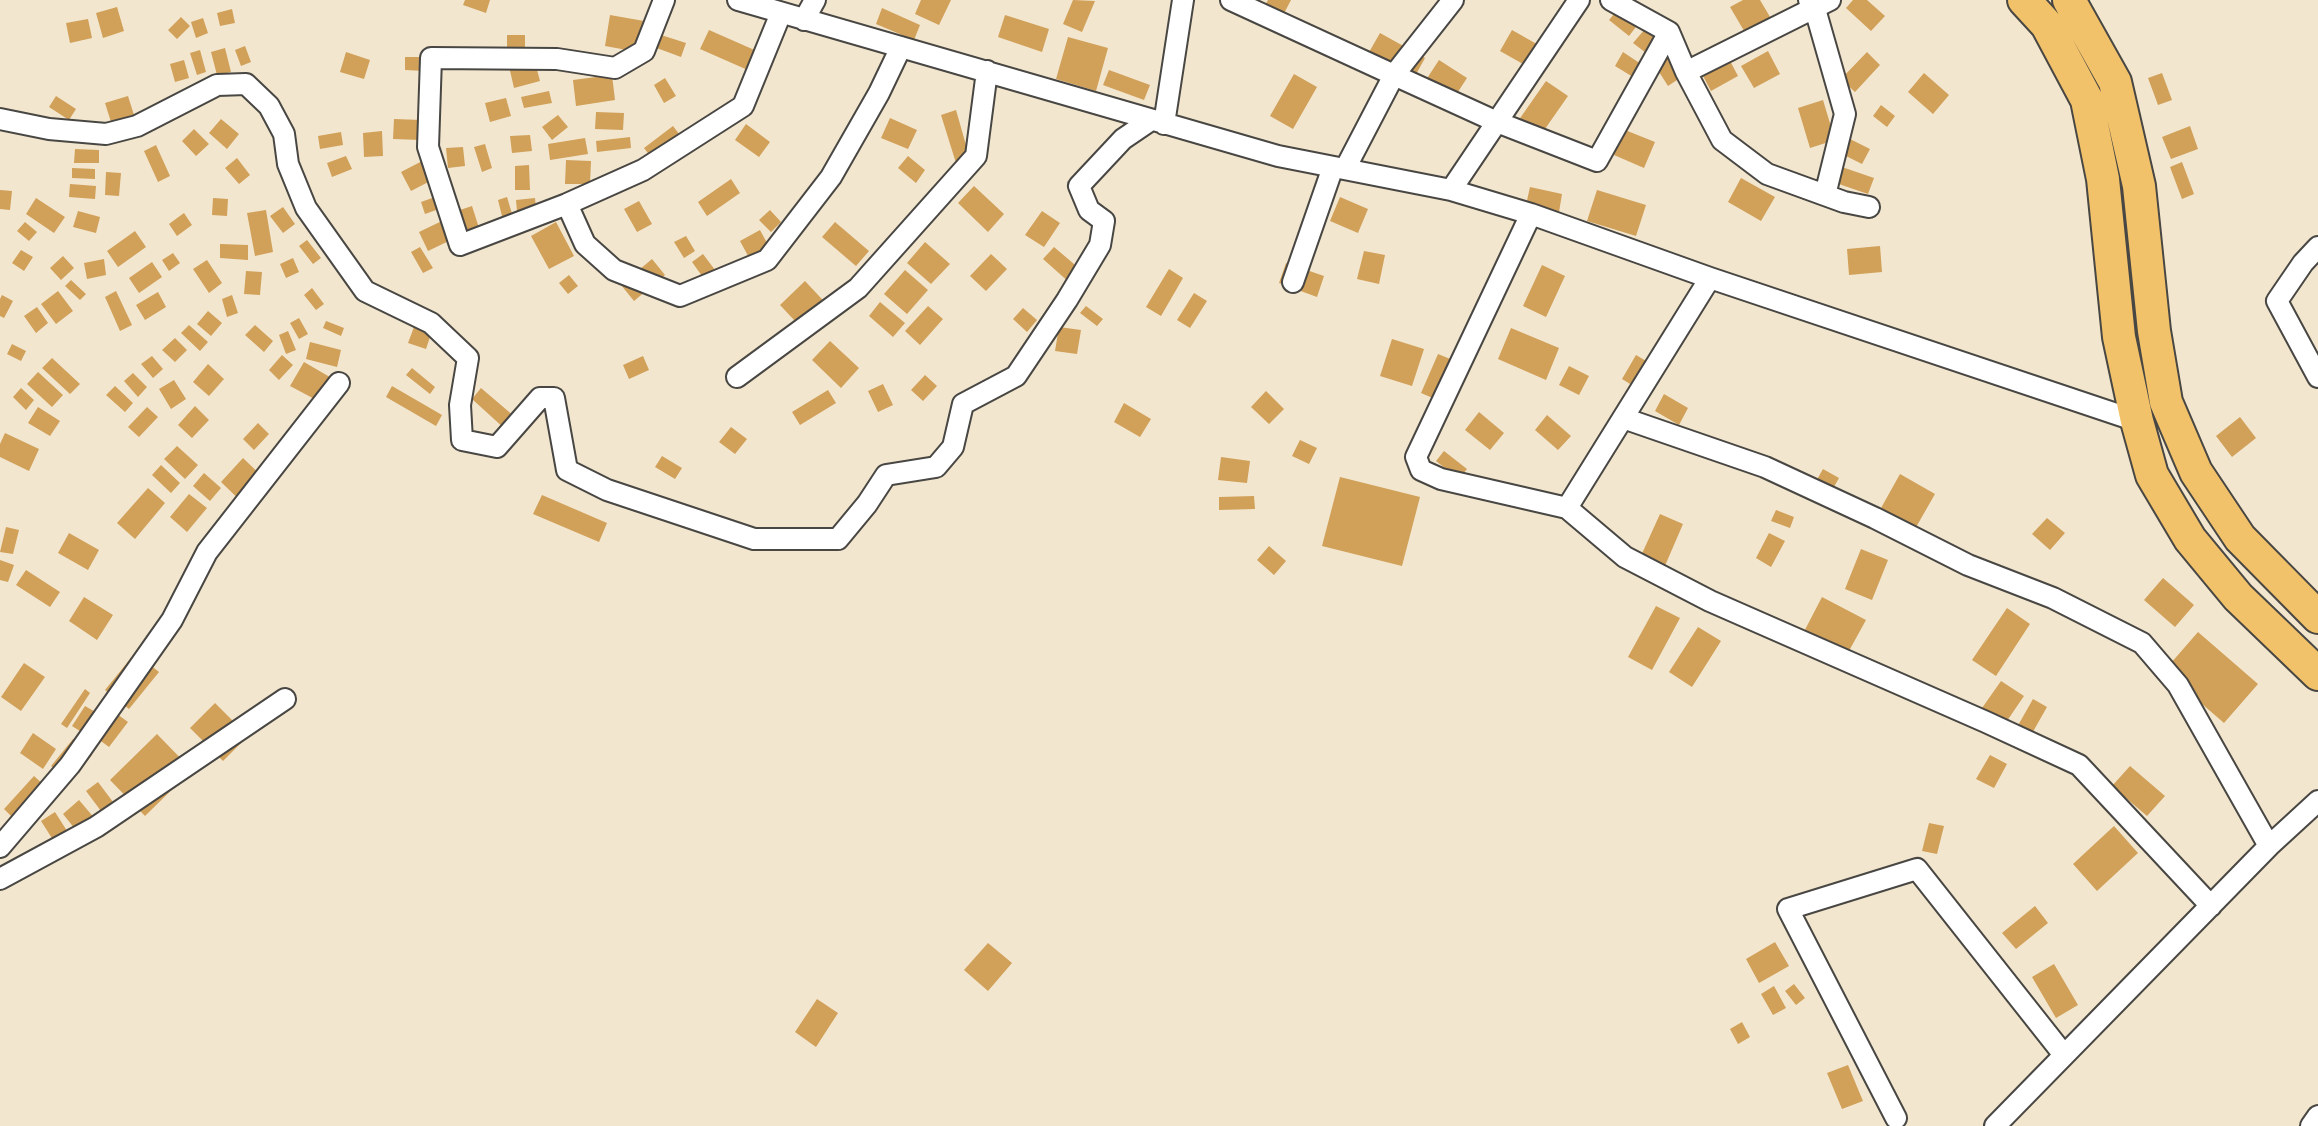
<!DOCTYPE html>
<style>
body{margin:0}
canvas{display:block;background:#f2e6ce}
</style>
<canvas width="2318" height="1126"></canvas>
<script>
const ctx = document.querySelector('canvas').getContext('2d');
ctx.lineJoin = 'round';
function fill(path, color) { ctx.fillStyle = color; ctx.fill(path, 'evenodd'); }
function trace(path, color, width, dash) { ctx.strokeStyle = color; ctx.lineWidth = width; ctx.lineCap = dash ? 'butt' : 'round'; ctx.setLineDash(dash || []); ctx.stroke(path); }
fill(new Path2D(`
 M465 0H490L486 13 463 5Z
 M921 0H951L939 25 915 14Z
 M1073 0 1095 1 1082 32 1063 24Z
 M1268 0H1291L1277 27 1258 17Z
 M1743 0H1760L1776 27 1750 41 1730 7Z
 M1853 0H1867L1885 16 1871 31 1846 8Z
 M117 7 124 31 103 38 96 13Z
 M1620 7 1639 23 1629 36 1609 20Z
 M882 8 920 25 914 40 876 24Z
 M232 9 235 23 220 26 217 13Z
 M610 15 644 21 638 52 605 46Z
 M1005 15 1049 29 1042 52 998 37Z
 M181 17 190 26 177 39 168 30Z
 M203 18 208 33 196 38 191 22Z
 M88 19 92 38 70 43 66 23Z
 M1645 29 1661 42 1650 56 1633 43Z
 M709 30 759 52 750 71 700 49Z
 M1512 30 1542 47 1530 68 1500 51Z
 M1380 33 1425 58 1409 87 1364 61Z
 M658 34 686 43 681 57 654 47Z
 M507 35H525V48H507Z
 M1068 37 1108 48 1096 91 1056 79Z
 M245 46 251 62 241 66 235 50Z
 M225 48 231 72 217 75 211 52Z
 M200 50 206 72 197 75 190 53Z
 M1768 51 1780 74 1754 88 1741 66Z
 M346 52 370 60 364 79 340 72Z
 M1623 52 1641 64 1633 77 1615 66Z
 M1867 52 1880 65 1855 92 1841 79Z
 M533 55 540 81 514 88 508 62Z
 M1666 56 1680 78 1668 86 1654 64Z
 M405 57H425V71L405 70Z
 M1729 59 1738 76 1711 91 1702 74Z
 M184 60 189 78 175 82 170 64Z
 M1439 60 1467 78 1452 101 1424 83Z
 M1109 70 1150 85 1144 100 1103 85Z
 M1924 73 1949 95 1933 114 1908 92Z
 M2162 73 2172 100 2158 105 2148 78Z
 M1294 74 1317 87 1293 129 1270 116Z
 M612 75 615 100 576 106 573 80Z
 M665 78 676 96 664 103 654 85Z
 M1546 81 1568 96 1538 139 1516 124Z
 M549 91 552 103 524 108 521 97Z
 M56 96 76 109 69 120 49 107Z
 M128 96 134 115 111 122 105 103Z
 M506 98 511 116 490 122 485 103Z
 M1823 100 1835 140 1810 148 1798 108Z
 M1881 105 1895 116 1887 127 1873 116Z
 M956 110 970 159 956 163 941 115Z
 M596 112 624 113 623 130 595 129Z
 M558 115 568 127 552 140 542 127Z
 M890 118 917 130 908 149 881 138Z
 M221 119 239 134 227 149 209 133Z
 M394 119 422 120 421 140 393 139Z
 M746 124 770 142 759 157 735 140Z
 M673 126 686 143 657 165 644 148Z
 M2190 126 2198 149 2171 159 2162 137Z
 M194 129 209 144 196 156 182 141Z
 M1625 130 1655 142 1644 168 1614 155Z
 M382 131 383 156 364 157 363 133Z
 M341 132 343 145 320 149 318 136Z
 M530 135 532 151 512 153 510 136Z
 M630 137 631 148 597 152 596 141Z
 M585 138 588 154 550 160 548 144Z
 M1850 139 1870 149 1862 164 1842 154Z
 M485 144 492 168 482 172 474 147Z
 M156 145 170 176 158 182 144 151Z
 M463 147 465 166 448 168 446 148Z
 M75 149 99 150V163H74Z
 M346 156 352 169 332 177 327 163Z
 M908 156 925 170 916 183 898 168Z
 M237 158 250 175 239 184 225 168Z
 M428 158 438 177 411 191 401 172Z
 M566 160 591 161 590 184H565Z
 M2182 162 2194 194 2182 199 2170 167Z
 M529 165 530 190H515V166Z
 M1836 165 1874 178 1868 194 1830 181Z
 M72 168 95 169V179L72 178Z
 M106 172 121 173 119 196 105 195Z
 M1741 178 1775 197 1761 221 1728 202Z
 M731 179 740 193 707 216 698 202Z
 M70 184 96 186 95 199 69 197Z
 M974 186 1004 214 988 232 958 203Z
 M1530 187 1562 194 1559 212 1526 205Z
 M0 190 12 191 10 210 0 209Z
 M1597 190 1646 205 1636 236 1587 221Z
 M435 197 439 209 425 214 421 202Z
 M507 197 513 217 503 220 498 200Z
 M1340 197 1368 209 1358 233 1330 221Z
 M36 198 65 217 54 233 26 214Z
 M213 198 228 199 227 216 212 215Z
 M535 198 537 220 518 222 516 200Z
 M639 201 652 224 637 232 624 209Z
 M472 206 479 228 468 232 460 210Z
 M283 207 295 224 283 233 270 216Z
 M266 210 273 252 255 256 247 213Z
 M770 210 781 222 771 232 759 220Z
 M78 211 100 217 96 233 73 227Z
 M1042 211 1060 223 1044 247 1025 235Z
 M184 213 192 225 177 236 169 224Z
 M446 219 455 238 428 251 419 232Z
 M25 222 37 232 29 241 17 231Z
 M556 222 574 256 549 269 531 236Z
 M835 222 869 251 856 266 822 237Z
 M760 230 773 254 753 265 740 241Z
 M135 231 146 247 118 267 107 251Z
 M686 236 695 251 684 258 674 242Z
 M307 240 321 258 313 264 299 246Z
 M925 242 950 264 931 284 907 263Z
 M220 244 248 245V260L220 258Z
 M1880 246 1882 272 1849 275 1847 249Z
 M420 247 433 268 423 273 411 252Z
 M1054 247 1081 270 1070 283 1043 259Z
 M21 250 33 257 24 271 12 263Z
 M1364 251 1385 255 1379 284 1357 279Z
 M173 253 180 263 169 271 162 260Z
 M703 254 718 274 707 283 692 262Z
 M991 254 1007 269 986 291 970 276Z
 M63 256 74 268 61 280 50 268Z
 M293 258 299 272 286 278 280 264Z
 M104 259 106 275 87 279 84 263Z
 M652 259 665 275 634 301 621 285Z
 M207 260 222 283 209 293 193 269Z
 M152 262 162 277 139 293 129 278Z
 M1286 263 1324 276 1317 297 1279 283Z
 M1542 265 1565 276 1546 317 1523 306Z
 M1169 269 1183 278 1161 316 1146 307Z
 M905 270 928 290 907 314 884 294Z
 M246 271 262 272 260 295 244 294Z
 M569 275 578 286 568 294 559 283Z
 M71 280 86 294 80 300 65 286Z
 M805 281 834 312 809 336 780 305Z
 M312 288 324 304 316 310 304 295Z
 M58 291 73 311 56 324 41 304Z
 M116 291 132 325 120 331 105 297Z
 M158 292 166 307 145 320 136 305Z
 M1194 293 1207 301 1190 328 1177 320Z
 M2 295 13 301 4 318 0 316V299Z
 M232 295 238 313 227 317 222 299Z
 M880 302 905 323 893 337 869 316Z
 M928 306 943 319 920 345 905 331Z
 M1086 306 1103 319 1097 326 1080 313Z
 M37 307 48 323 36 333 24 316Z
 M1023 308 1037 320 1027 332 1013 319Z
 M208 311 222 323 211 336 197 324Z
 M299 318 308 334 299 339 290 323Z
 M326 321 344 328 341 336 323 328Z
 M189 325 208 342 200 351 181 333Z
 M255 325 273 341 264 352 245 335Z
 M414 327 431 334 426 349 408 343Z
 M1059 327 1081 330 1077 354 1055 351Z
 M1511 328 1559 348 1546 380 1498 359Z
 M288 331 296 350 286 354 279 335Z
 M175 338 187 350 175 362 162 350Z
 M1392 339 1424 349 1412 386 1380 376Z
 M830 341 859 368 841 388 812 360Z
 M310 342 341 350 337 367 306 359Z
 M12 344 26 351 21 361 7 354Z
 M1438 354 1465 365 1449 405 1421 393Z
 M282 355 293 365 279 380 269 370Z
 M1636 355 1658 368 1643 392 1622 379Z
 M152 356 163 369 153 378 141 364Z
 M643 356 649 370 629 379 623 365Z
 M52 358 80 384 70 394 42 368Z
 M304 362 335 380 322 403 290 386Z
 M208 364 224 379 209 396 193 382Z
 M1569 366 1589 376 1579 395 1559 385Z
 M412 368 435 387 430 394 406 375Z
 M38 372 63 395 52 407 27 384Z
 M133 373 147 387 138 397 124 381Z
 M925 375 937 386 923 401 911 390Z
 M174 380 186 399 171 409 159 389Z
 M883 384 893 405 878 412 868 391Z
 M115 386 133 403 125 412 106 395Z
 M392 386 442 415 436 426 386 397Z
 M21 388 34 400 26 410 13 397Z
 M481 388 515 417 505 429 472 399Z
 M828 390 836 403 800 425 792 412Z
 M1266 391 1284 409 1269 424 1251 407Z
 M1664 394 1688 408 1679 425 1655 411Z
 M1124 403 1151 419 1140 437 1114 422Z
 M195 406 209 420 192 438 178 425Z
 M38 407 60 421 50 436 28 423Z
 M147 407 158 417 139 437 128 427Z
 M1479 412 1504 433 1490 450 1465 430Z
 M1547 415 1571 436 1558 450 1535 430Z
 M2240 417 2256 438 2232 457 2216 436Z
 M258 423 269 434 254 450 243 439Z
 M731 427 747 439 735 454 719 442Z
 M5 433 39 449 29 471 0 457V444Z
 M1300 440 1317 448 1309 464 1292 456Z
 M177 446 198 465 185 479 164 459Z
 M1444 451 1467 469 1459 479 1436 461Z
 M662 456 682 468 675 479 655 467Z
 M1221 457 1250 461 1247 483 1218 480Z
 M243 458 272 486 250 510 221 482Z
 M161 465 180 483 171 493 152 475Z
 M1823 469 1839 478 1827 499 1811 490Z
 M204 473 221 488 210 501 193 486Z
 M1900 474 1935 494 1911 536 1876 517Z
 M1340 477 1420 497 1402 566 1322 546Z
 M148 488 165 503 135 539 117 523Z
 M189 494 207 508 187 532 170 517Z
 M542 495 607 523 599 542 533 514Z
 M1254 496 1255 509 1219 510V497Z
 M1776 510 1794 517 1790 528 1771 521Z
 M1660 514 1683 524 1664 568 1640 558Z
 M2047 518 2065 533 2050 550 2032 534Z
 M6 527 19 530 13 554 0 552Z
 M69 533 99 550 88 570 58 553Z
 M1769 533 1785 541 1771 567 1756 558Z
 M1269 546 1286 561 1274 575 1257 560Z
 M1861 549 1888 560 1872 600 1845 589Z
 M0 560 14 565 8 582 0 580Z
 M26 570 60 592 50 607 16 585Z
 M2163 578 2194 605 2175 627 2144 600Z
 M84 597 113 615 97 640 69 621Z
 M1822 597 1866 620 1839 669 1796 647Z
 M1656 606 1680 618 1652 670 1628 657Z
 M2007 608 2030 624 1996 676 1972 660Z
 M1698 627 1721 641 1692 687 1669 672Z
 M2198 632 2258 684 2224 723 2164 671Z
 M135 653 159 672 129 709 105 690Z
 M24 663 45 677 21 711 1 697Z
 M2001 681 2024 696 1998 734 1975 718Z
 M85 689 90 693 67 728 61 724Z
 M2033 699 2047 707 2026 744 2012 736Z
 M215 703 248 736 223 761 190 728Z
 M85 706 104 717 91 738 72 726Z
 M117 714 128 722 109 747 98 739Z
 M33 733 56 749 43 769 20 753Z
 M157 734 192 770 145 816 110 780Z
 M73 739 92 755 70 782 51 766Z
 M1990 755 2007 764 1994 788 1976 779Z
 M2130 766 2165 796 2147 816 2112 786Z
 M34 776 56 796 25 830 4 809Z
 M98 782 116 806 104 815 86 791Z
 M79 800 96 820 79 834 63 814Z
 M55 812 69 834 55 843 41 821Z
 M1929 823 1944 826 1937 854 1922 851Z
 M2114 826 2138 853 2097 891 2073 864Z
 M2035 906 2048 923 2016 949 2002 933Z
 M1775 942 1789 966 1759 983 1746 959Z
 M988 943 1012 963 988 991 964 970Z
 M2054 964 2078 1005 2056 1018 2032 977Z
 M1794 984 1805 998 1796 1005 1785 991Z
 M1774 986 1786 1008 1773 1015 1761 994Z
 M817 999 838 1013 816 1047 795 1032Z
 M1742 1022 1750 1037 1738 1044 1730 1029Z
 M1848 1065 1863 1101 1842 1109 1827 1073Z`), '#d1a059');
const minor = new Path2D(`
 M664 0 644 51 615 68 557 59 431 58 428 147 460 245 567 204 643 170 743 106 781 13
 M738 0 1278 156 1451 190 1531 214 1710 278 2137 421
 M1231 0 1394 75 1345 169
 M1453 0 1394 75 1497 122 1597 161 1669 32
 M1611 0 1669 32 1686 72 1722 140 1767 174 1844 202 1869 207
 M1809 0 1815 9 1845 114 1825 195
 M804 20 815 0
 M1686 72 1830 0
 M0 119 49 129 106 134 137 126 217 85 246 84 269 106 284 134 288 164 306 208 365 291 431 323 468 358 460 405 462 440 497 447 540 398H554L567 470 607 490 754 539H838L867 504 886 475 936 467 953 447 963 404 1016 376 1067 300 1100 245 1104 221 1089 210 1079 186 1123 139 1151 120
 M1164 124 1183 0
 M1451 190 1579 0
 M567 204 585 244 614 270 680 296 767 260 831 177 879 93 901 47
 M1531 214 1416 457 1421 470 1441 479 1567 508
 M2318 247 2303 263 2277 301 2318 377
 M1710 278 1567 508 1625 557 1710 601 1986 722 2079 765 2211 906
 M1293 282 1333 167
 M737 377 858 288 976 156 987 71
 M1623 418 1765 467 1875 518 1968 565 2053 598 2142 643 2178 685 2269 846
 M0 847 70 765 172 620 207 552 339 383
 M0 879 96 827 285 699
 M1896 1118 1788 909 1917 869 2064 1055
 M1995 1126 2269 846 2318 801
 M2311 1126 2318 1116`);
const primary = new Path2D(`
 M2024 0 2047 25 2087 100 2103 179 2119 337 2137 421 2152 475 2190 539 2238 597 2318 674
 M2069 0 2115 82 2139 186 2154 331 2166 402 2196 472 2240 538 2318 617`);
trace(minor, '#494743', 24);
trace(primary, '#494743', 36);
trace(minor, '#fff', 20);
trace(primary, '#f2c26a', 32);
</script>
